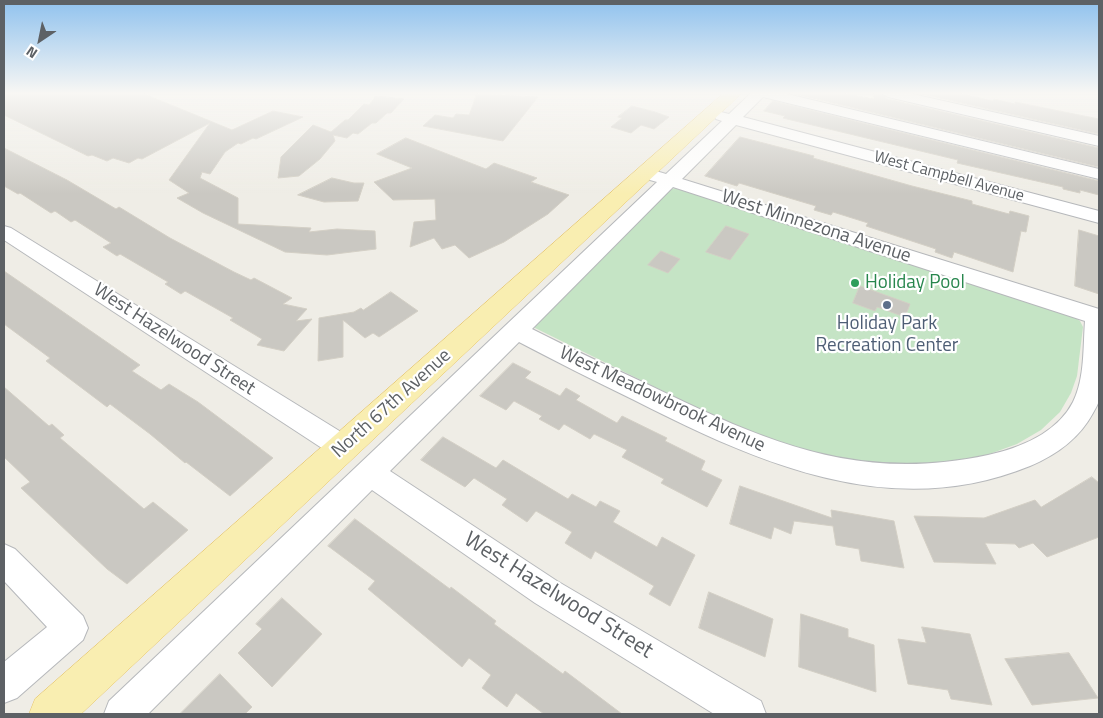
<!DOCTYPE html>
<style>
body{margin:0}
#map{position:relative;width:1103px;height:718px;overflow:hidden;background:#efede6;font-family:"Titillium Web",sans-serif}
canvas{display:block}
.frame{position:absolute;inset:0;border:5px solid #5d6165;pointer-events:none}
.north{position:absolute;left:15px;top:15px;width:50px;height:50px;-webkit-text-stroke:4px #fff;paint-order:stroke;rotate:214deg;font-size:14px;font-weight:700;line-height:20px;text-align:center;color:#5d6165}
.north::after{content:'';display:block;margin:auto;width:18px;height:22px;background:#5d6165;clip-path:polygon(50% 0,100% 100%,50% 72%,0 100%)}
</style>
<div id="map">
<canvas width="1103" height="718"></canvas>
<div class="frame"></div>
<div class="north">N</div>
</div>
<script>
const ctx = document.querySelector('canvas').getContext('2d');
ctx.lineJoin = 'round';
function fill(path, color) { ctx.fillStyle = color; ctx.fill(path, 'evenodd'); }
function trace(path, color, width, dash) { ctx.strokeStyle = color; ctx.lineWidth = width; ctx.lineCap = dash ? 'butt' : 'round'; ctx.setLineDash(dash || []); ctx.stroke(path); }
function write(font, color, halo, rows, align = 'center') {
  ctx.font = font + ' "Titillium Web",sans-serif'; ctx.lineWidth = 4.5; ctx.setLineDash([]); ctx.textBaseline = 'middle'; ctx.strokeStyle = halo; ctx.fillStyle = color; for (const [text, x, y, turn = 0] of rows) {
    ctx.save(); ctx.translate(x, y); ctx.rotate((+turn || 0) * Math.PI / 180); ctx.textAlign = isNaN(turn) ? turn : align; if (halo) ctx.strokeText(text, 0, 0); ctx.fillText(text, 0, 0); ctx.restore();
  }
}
fill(new Path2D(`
 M676 188 1071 315 1080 321 1083 327 1077 376 1071 393 1060 412 1041 430 1017 444 984 456 929 464 858 462 791 448 730 424 535 328 534 324 671 189Z`), '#c5e4c5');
const building = new Path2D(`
 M4 93H142L232 130 273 111 303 117 256 139 253 138 241 144 238 143 225 152 210 174 202 172 200 178 238 198V224L311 228 309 232 337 229 375 231 376 249 327 255 285 252 203 213 177 198 189 193 169 180 210 123 142 159 138 158 129 163 113 158 107 161 92 155 88 156 4 115Z
 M792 93H840L874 99V93H879L888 99 1099 148V167Z
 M918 93H958L993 101 994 99 1015 104V102L1099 119V134Z
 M477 94 538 97 503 141 423 126 435 115 453 118 456 114 469 115Z
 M376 96 404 99 391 113H387L376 123H372L358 134 353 133 347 138 333 135 335 141 320 159 299 176 278 178 281 157 313 125 331 132 345 120H348L364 104 369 105Z
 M773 101 1099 181V195L1080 190V193L1063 189V187L957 163 958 160 783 118 785 116 764 111Z
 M632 106 655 112 669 117 654 129 641 125 631 133 611 127 622 118 618 117Z
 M740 137 814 156 813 158 912 186 972 201V204L1009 214 1010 211 1029 216 1026 232 1021 231 1013 272 954 252 952 258 935 252 936 249 866 226 868 223 833 212 831 215 814 210 816 206 739 183 737 186 705 176Z
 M406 138 486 169 494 163 537 178 531 182 569 195 548 214 504 242 469 258 455 245 442 249 434 238 410 247 414 222 436 220 435 199 393 200 374 182 412 168 377 154Z
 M4 148 67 180 116 209 119 207 170 238 234 272 251 280 254 278 292 298 283 304 307 309 296 321 312 319 284 351 257 345 262 339 230 320 233 318 185 291 181 294 165 284 168 282 120 254 117 256 103 247 111 243 75 220 71 222 55 211 51 213 20 193 18 194 4 186Z
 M332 178 354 183H364L358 201 324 202 298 195Z
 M726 226 749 234 730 260 706 252Z
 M1079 230 1099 236V294L1075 286Z
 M661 251 680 259 668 273 648 265Z
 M4 271 140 365 132 371 161 390 169 384 198 402 273 458 230 496 186 462 185 463 150 434 110 404 107 407 46 361 50 358 4 324Z
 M860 286 910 304 905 317 877 307 875 311 853 303Z
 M391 292 418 311 379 337 373 333 365 338 343 320V357L318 361 319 318 354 312 361 308 363 310Z
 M513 363 531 372 525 378 560 396 566 388 580 396 576 400 617 423 622 416 667 438 665 441 705 461 701 470 722 480 707 507 661 483 664 479 622 457 627 450 594 434 590 439 564 424 559 430 539 419 542 416 514 401 506 410 480 396Z
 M4 387 49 426 52 424 64 435 60 438 144 509 153 502 188 530 127 584 107 569 21 488 30 482 4 457Z
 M443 437 496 468 503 460 568 499 572 494 596 507 600 501 620 511 613 522 657 547 662 537 695 555 670 606 649 594 654 586 595 551 591 559 565 543 572 532 536 511 527 522 502 505 507 499 474 478 465 487 421 460Z
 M1092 477 1099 483V537L1047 557 1033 543 1019 548 1015 544 985 543 996 564 934 562 914 516 984 518 1035 500 1041 507Z
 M740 486 832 518 831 510 894 521 904 568 861 561 859 549 836 545 833 526 794 521 791 534 774 527 771 539 730 524Z
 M355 519 450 589 451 587 496 621 494 624 563 674 565 671 622 714H544L516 693 507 707 482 688 491 675 469 658 462 667 368 589 375 581 328 546Z
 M709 592 773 619 765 657 699 628Z
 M282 598 322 634 272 687 238 653 262 629 256 624Z
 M801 614 848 629V637L874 645 876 692 799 667Z
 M922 627 970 634 992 705 951 699 948 690 908 684 898 639 926 643Z
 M1069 653 1098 698 1032 705 1005 659Z
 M220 674 252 707 245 714H180Z`);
fill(building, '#cac8c2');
trace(building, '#d3cfc5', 1);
const minor = new Path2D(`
 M751 93H783L1099 169V179L763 97 743 117 1099 211V223L736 125 682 179 1099 309C1099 331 1099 352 1099 373 1099 382 1101 392 1099 400 1098 405 1095 409 1093 413 1079 439 1056 455 1030 466 891 523 758 463 634 400 595 381 557 362 519 342L390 471 557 581 761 701 766 714H714L535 603 372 490 148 714H104L109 701 657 182 650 180 647 176 650 172 656 171 666 174 722 121 716 119 714 116 716 113 721 112 729 114ZM673 187 1085 321C1083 347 1085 378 1073 402 1057 433 1020 448 988 455 858 483 766 442 651 386 611 367 571 349 532 329Z
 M881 93H908L1099 136V146L888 97Z
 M4 226 11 228 354 440 357 448 354 456 344 459 334 456 4 240Z
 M4 544 15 549 83 616 88 628 83 640 17 698 4 703V662L47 627 4 581Z`);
const major = new Path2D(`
 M724 93H742L81 714H29L35 699Z`);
trace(minor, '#b6b8bb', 2);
trace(major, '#e6c467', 1);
fill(minor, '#fff');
fill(major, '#f9eeb1');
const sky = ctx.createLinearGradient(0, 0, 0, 194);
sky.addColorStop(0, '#90c2ee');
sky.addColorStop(0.48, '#f8f7f4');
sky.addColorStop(1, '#f8f7f400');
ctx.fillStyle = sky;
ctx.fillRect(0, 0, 1103, 194);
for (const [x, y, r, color] of [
 [855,283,5,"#2e9e5b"],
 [887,305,5,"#5c6f8a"]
]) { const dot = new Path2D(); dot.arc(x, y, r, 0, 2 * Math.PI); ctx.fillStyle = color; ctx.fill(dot); trace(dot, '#fff', 2); }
write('16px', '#5d6165', '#fff', [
 ["West Campbell Avenue",949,177,15]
]);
write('19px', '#5d6165', '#fff', [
 ["West Minnezona Avenue",816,227,18],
 ["West Hazelwood Street",174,340,33],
 ["West Meadowbrook Avenue",662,400,25],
 ["North 67th Avenue",392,404,-42]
]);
write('19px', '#27864d', '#fff', [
 ["Holiday Pool",865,283]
], 'left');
write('19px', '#4e5e75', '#fff', [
 ["Holiday Park",887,324],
 ["Recreation Center",887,346]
]);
write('22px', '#5d6165', '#fff', [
 ["West Hazelwood Street",558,596,32]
]);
</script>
